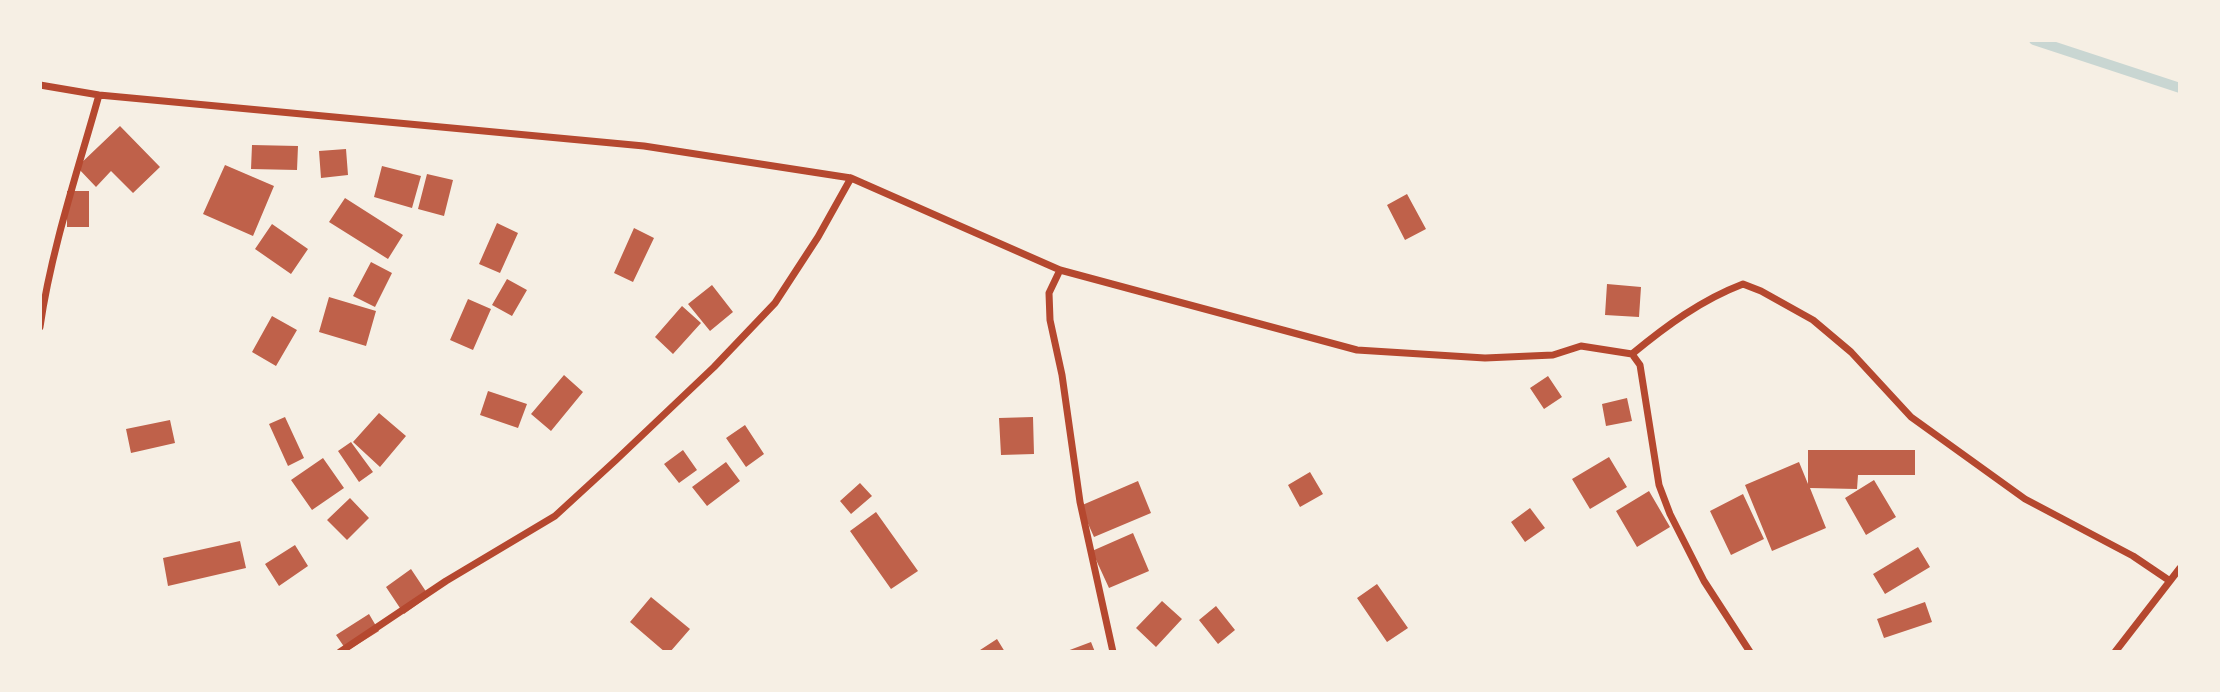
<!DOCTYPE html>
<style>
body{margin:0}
#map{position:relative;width:2220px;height:692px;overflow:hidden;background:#f6efe4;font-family:Cabin,sans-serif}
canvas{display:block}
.frame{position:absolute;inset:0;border:42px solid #f6efe4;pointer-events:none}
</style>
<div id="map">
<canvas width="2220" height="692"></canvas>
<div class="frame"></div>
</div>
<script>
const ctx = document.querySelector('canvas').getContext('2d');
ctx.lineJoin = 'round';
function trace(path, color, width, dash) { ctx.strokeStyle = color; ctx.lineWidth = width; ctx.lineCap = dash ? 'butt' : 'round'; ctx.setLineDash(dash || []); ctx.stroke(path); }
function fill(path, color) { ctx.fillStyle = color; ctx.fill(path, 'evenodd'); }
trace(new Path2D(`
 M2034 40 2180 88`), '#c9d6d2', 10);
fill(new Path2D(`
 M120 126 160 167 133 193 111 171 96 187 77 167Z
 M252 145 298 146 297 170 251 169Z
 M346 149 348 175 321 178 319 151Z
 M225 165 274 186 253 236 203 214Z
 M382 166 421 176 412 208 374 197Z
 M427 174 453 180 444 216 418 209Z
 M67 191H89V227H67Z
 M1407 194 1426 229 1405 240 1387 205Z
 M345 198 403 235 388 259 329 222Z
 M497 223 518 233 500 273 479 264Z
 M272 224 308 249 291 274 255 249Z
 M634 228 654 238 633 282 614 273Z
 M371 262 392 273 375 307 353 296Z
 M507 279 527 290 512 316 492 305Z
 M1607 284 1641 287 1639 317 1605 315Z
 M712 285 733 312 710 331 688 304Z
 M329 297 376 311 366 346 319 332Z
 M468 299 491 309 473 350 450 340Z
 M682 306 701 323 673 354 655 337Z
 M272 316 297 330 276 366 252 352Z
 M564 375 583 392 551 431 531 414Z
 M1548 376 1562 397 1544 409 1530 388Z
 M488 391 527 404 518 428 480 415Z
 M1627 398 1632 421 1606 426 1602 404Z
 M379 413 406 436 380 467 353 442Z
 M285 417 304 458 288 466 269 424Z
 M1033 417 1034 454 1001 455 999 418Z
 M170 420 175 443 131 453 126 429Z
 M745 425 764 454 746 467 726 438Z
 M351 442 373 472 359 482 338 451Z
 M683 450 697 470 679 483 664 464Z
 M1808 450H1915V475H1858L1857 489 1810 488 1826 528 1772 551 1745 485 1799 462 1808 484Z
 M1609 457 1627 487 1590 509 1572 479Z
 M323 458 344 488 312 510 291 480Z
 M726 462 740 481 707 506 692 487Z
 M1310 472 1323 494 1300 507 1288 485Z
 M1874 480 1896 517 1866 535 1845 498Z
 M1138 481 1151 513 1094 537 1080 506Z
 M860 483 872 496 851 514 840 501Z
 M1649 491 1670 527 1637 547 1616 511Z
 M1743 494 1764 539 1731 555 1710 511Z
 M350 498 369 518 347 540 327 520Z
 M1530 508 1545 528 1525 542 1511 522Z
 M876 512 918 571 891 589 850 531Z
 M1133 533 1149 571 1109 588 1092 551Z
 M240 541 246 568 168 586 163 558Z
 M295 545 308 566 279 586 265 564Z
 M1918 547 1930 567 1885 594 1873 574Z
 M411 569 429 596 404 614 386 587Z
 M1377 584 1408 628 1387 642 1357 598Z
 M651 597 690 629 670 652H665L630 622Z
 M1162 601 1182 619 1156 647 1136 628Z
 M1925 602 1932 622 1884 638 1877 619Z
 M1216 606 1235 630 1218 644 1199 620Z
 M369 614 379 631 347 651 336 635Z
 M997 639 1005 652H977Z
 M1091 642 1095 652H1067V651Z`), '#bf614a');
trace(new Path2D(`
 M40 85 99 95 644 146 851 178 1060 270 1357 350 1485 358 1553 355 1581 346 1632 354 1640 365 1659 485 1670 514 1704 581 1750 652
 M1060 270 1049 293 1050 320 1062 375 1080 502 1113 652
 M40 327C51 250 78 170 99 95
 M1632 354C1666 326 1701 300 1743 284L1761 291 1813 320 1851 352 1911 417 2025 499 2133 556 2170 581
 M340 652 446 581 555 516 616 460 714 367 775 303 818 237 851 178
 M2115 652 2180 568`), '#b5482f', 7);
</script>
